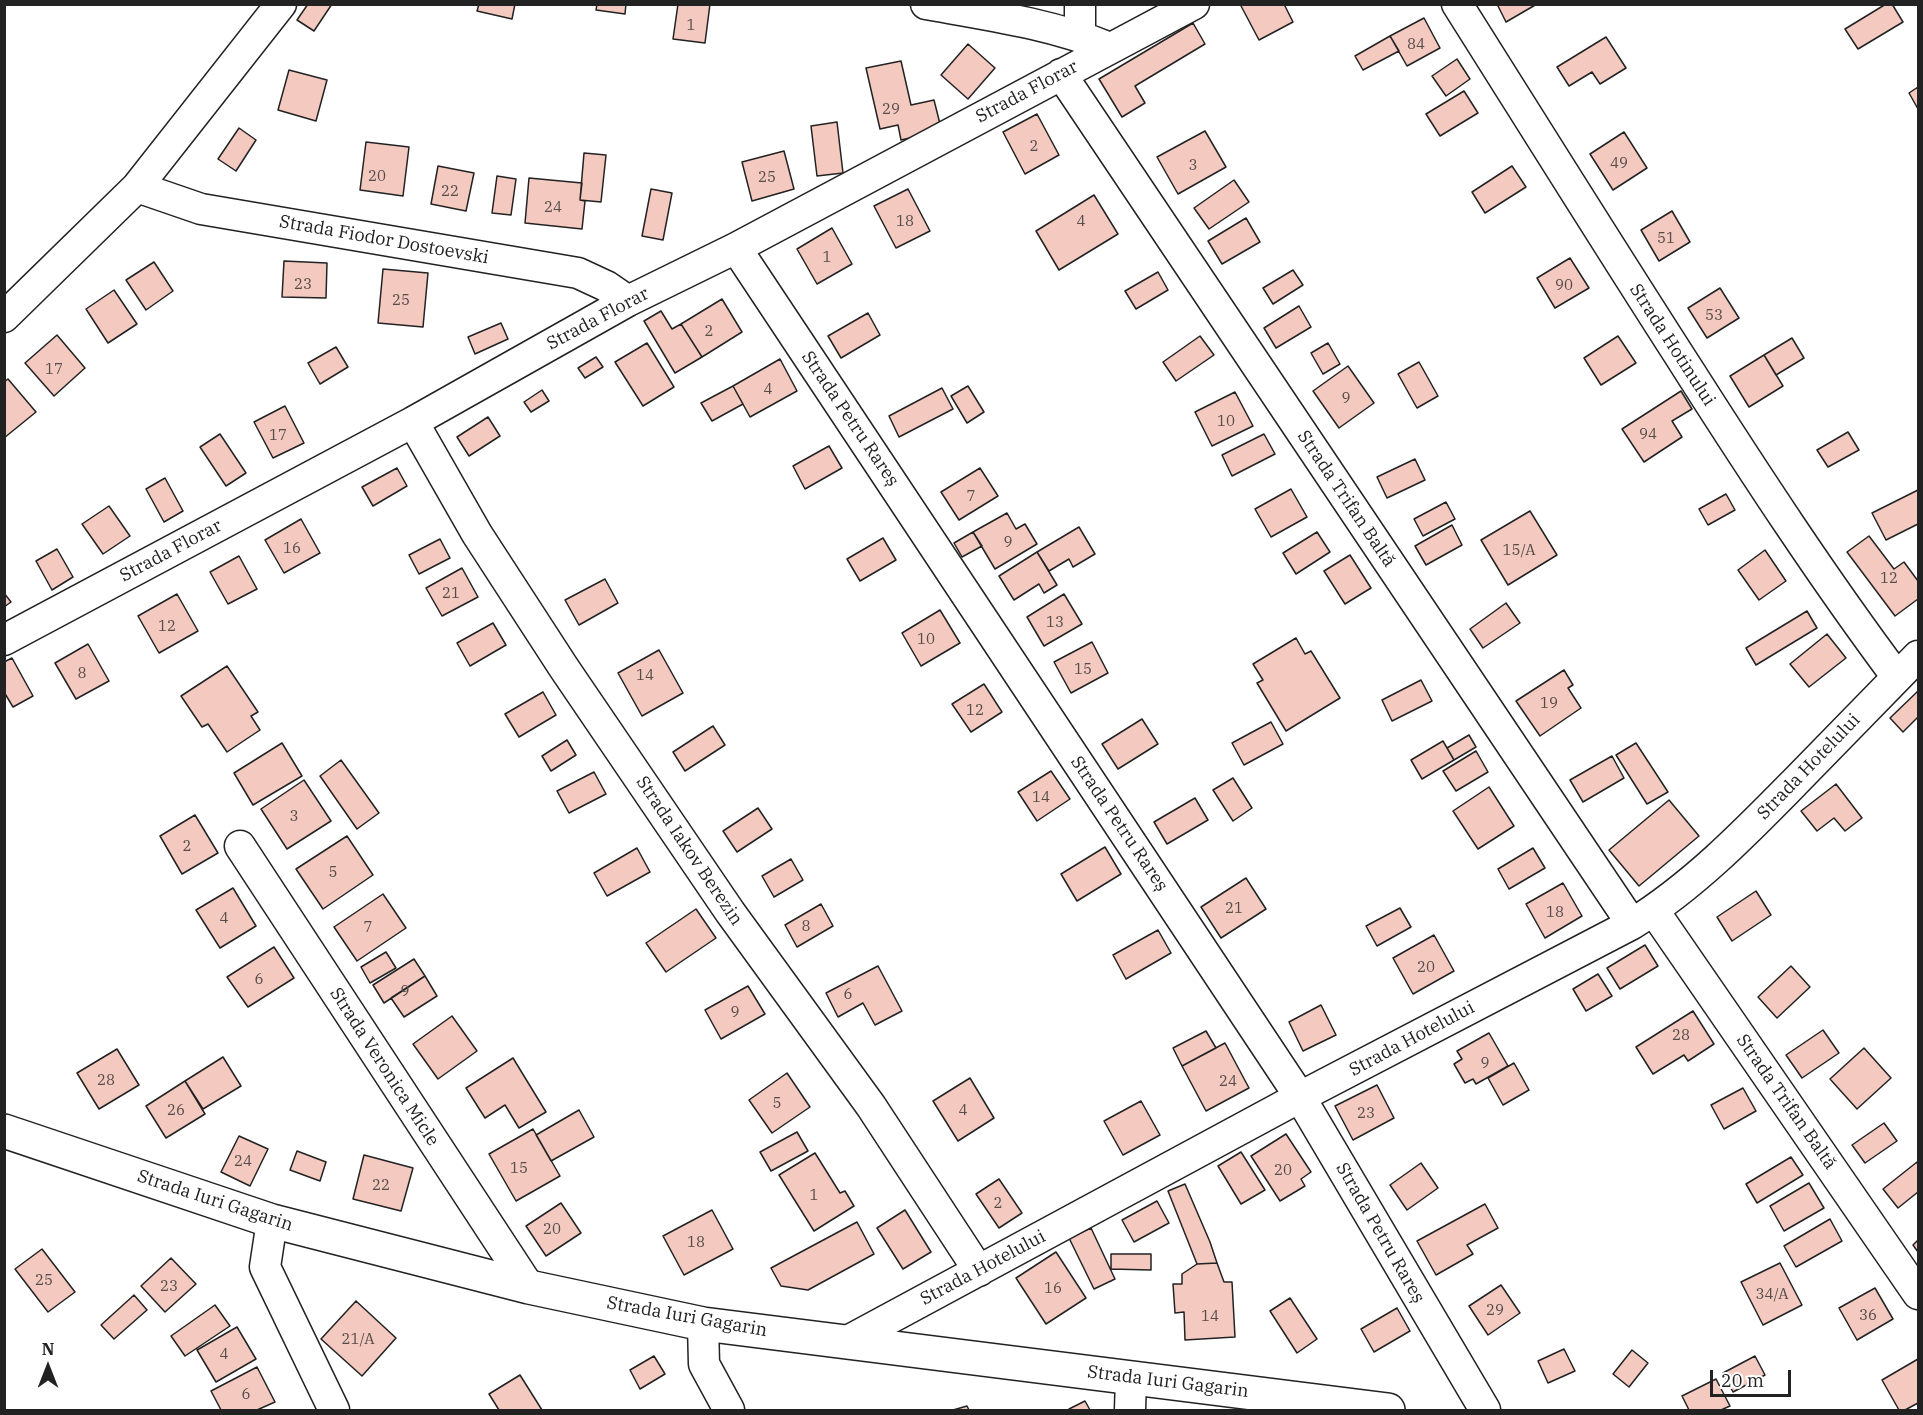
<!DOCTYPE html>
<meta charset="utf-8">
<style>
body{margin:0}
#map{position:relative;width:1923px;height:1415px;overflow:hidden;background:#fff;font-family:"IBM Plex Serif",serif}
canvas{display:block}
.frame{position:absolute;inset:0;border:6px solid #222;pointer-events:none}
.north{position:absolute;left:18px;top:1337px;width:60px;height:60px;-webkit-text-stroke:4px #fff;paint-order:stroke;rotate:0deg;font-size:16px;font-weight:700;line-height:24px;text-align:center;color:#222}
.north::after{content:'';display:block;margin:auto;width:21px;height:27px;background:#222;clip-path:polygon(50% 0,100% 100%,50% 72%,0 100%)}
.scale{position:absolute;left:1710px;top:1370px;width:81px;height:27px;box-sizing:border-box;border:3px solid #222;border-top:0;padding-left:8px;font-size:18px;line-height:21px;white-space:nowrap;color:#222;-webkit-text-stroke:4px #fff;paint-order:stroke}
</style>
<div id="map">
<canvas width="1923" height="1415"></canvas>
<div class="frame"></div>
<div class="north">N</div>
<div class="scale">20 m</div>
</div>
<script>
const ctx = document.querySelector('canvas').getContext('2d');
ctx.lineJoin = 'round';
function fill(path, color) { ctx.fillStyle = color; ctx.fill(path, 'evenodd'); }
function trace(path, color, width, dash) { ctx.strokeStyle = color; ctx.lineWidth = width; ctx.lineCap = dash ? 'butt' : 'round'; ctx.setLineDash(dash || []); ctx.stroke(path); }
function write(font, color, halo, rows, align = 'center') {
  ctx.font = font + ' "IBM Plex Serif",serif'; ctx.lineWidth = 4.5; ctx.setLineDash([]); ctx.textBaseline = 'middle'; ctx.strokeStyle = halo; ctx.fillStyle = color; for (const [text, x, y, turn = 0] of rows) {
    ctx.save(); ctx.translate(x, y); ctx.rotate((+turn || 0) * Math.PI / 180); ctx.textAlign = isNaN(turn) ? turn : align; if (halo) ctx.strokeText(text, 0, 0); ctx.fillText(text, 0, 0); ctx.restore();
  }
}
const building = new Path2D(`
 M308 4H332L314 31 297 20Z
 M479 4H515L512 19 477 11Z
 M597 4H626L625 14 596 10Z
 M678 4H710L705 43 673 39Z
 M1240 4H1284L1293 22 1259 40Z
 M1497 4H1537L1506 22Z
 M1886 4H1892L1903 22 1858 49 1845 29Z
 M1424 18 1440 48 1407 66 1390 36Z
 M1193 23 1205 44 1135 86 1145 103 1122 117 1099 79Z
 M1390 36 1399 51 1363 70 1355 56Z
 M1606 37 1626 68 1600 84 1592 72 1569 86 1557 67Z
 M968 44 995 68 968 99 941 75Z
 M1457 59 1470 79 1446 96 1432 76Z
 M901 61 911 105 934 100 940 124 923 135 901 140 898 125 880 129 866 68Z
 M289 70 327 80 316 121 278 110Z
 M1918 87V109L1909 93Z
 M1464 91 1478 113 1440 136 1426 114Z
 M1037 114 1059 155 1025 174 1003 132Z
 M837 122 843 173 817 176 811 126Z
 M239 128 256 140 236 171 218 159Z
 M1205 131 1226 167 1178 194 1157 157Z
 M1624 132 1647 168 1613 190 1590 154Z
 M366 142 409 147 403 196 360 190Z
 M784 151 794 189 752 201 742 162Z
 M584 153 606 155 601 202 580 200Z
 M438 166 474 173 466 211 431 204Z
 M1512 166 1526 187 1485 213 1472 192Z
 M497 176 516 179 511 215 492 213Z
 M529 178 582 183 580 200 585 201 582 229 525 223Z
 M1234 180 1249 202 1209 229 1194 208Z
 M651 189 672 193 663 240 642 236Z
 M908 189 930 231 896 248 874 206Z
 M1094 195 1118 234 1059 270 1036 231Z
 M1672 211 1690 242 1659 261 1641 230Z
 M1246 218 1260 242 1222 264 1208 241Z
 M832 228 852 264 817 284 797 249Z
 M1570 258 1589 288 1555 308 1537 278Z
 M284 261 327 263 326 298 282 297Z
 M154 262 173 291 146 310 126 280Z
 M383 269 428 273 423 327 378 323Z
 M1293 270 1303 285 1273 304 1263 288Z
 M1158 272 1168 290 1136 309 1125 291Z
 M1720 288 1739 318 1707 338 1688 308Z
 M114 290 137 324 108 343 86 309Z
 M722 299 742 332 702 357 681 324Z
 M1299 306 1311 327 1276 348 1264 328Z
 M661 311 672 329 681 324 702 357 675 373 644 321Z
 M868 313 880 335 841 358 828 336Z
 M501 323 508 339 475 354 468 337Z
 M57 335 85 368 54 396 25 363Z
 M1200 336 1214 355 1176 381 1163 362Z
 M1618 336 1636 363 1601 385 1584 358Z
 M1792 338 1804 358 1776 375 1764 355Z
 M647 343 674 387 643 406 615 362Z
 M1328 343 1340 364 1323 374 1311 353Z
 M336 347 348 367 320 384 308 363Z
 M1764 355 1783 386 1749 407 1730 376Z
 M596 357 603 367 585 378 578 368Z
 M780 359 797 391 750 417 733 386Z
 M1419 362 1438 396 1417 408 1398 374Z
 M1348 366 1374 403 1339 428 1313 391Z
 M8 379 36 412 4 438V382Z
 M733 386 743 404 712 421 701 403Z
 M968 386 984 412 967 423 951 396Z
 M942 388 953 409 899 437 889 416Z
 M542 390 549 401 531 412 524 402Z
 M1681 391 1692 409 1672 421 1682 437 1644 462 1622 429Z
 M1235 392 1253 426 1212 446 1195 412Z
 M285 406 304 443 273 458 254 422Z
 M488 417 500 436 469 456 457 437Z
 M1848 432 1859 450 1828 467 1817 450Z
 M220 434 246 473 226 486 200 447Z
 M1264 434 1275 454 1232 476 1222 455Z
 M829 446 842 468 805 489 793 466Z
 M1415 459 1425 480 1387 498 1377 477Z
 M397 468 407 486 373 506 362 487Z
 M980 468 998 496 959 520 941 492Z
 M165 478 183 511 164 522 146 489Z
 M1291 489 1307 517 1271 537 1255 509Z
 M1918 490V524L1886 540 1872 513Z
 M1726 494 1735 510 1708 525 1699 509Z
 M1446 502 1455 519 1423 536 1414 519Z
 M109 506 130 536 103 554 82 524Z
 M1530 511 1557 555 1508 585 1481 540Z
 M1007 513 1016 529 1025 524 1037 544 995 569 973 532Z
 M301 519 320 553 284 573 265 540Z
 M1452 525 1462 545 1426 565 1415 546Z
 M1079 527 1095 554 1073 567 1069 559 1049 571 1037 552Z
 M973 532 982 546 962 557 954 543Z
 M1317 532 1330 552 1296 574 1283 553Z
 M1869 536 1894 569 1904 562 1918 581V599L1895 616 1847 552Z
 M883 538 896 560 860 581 847 559Z
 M440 539 450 558 419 574 409 555Z
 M57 549 73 577 52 590 36 561Z
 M1765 550 1786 581 1759 600 1738 570Z
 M1037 552 1057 585 1044 593 1039 584 1014 600 999 576Z
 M1350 555 1371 588 1345 604 1324 571Z
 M239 556 257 589 228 604 210 572Z
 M462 568 478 597 442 616 426 588Z
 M605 579 618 603 579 625 565 600Z
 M4 593 11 602 4 607Z
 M177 594 198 631 159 653 138 616Z
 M1064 594 1082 624 1044 646 1027 617Z
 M1506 603 1520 623 1483 648 1470 629Z
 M940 610 960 643 921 666 902 633Z
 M1807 611 1817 628 1756 665 1746 648Z
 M493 623 506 645 470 666 457 643Z
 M1827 634 1846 658 1809 687 1790 664Z
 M1296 638 1305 654 1311 651 1340 698 1286 731 1257 683 1263 680 1253 664Z
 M1092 642 1108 673 1071 693 1054 662Z
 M88 644 109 681 76 699 55 663Z
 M659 650 683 693 642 716 618 673Z
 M12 658 33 696 13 707 4 692V662Z
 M227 666 258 712 251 716 260 730 227 752 208 724 202 727 181 696Z
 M1564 670 1573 685 1568 688 1581 708 1540 736 1516 701Z
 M1421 680 1432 701 1392 721 1382 700Z
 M984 684 1002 712 971 732 952 704Z
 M1918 691V717L1903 732 1890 718Z
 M543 692 556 715 519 737 505 714Z
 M1142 719 1158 744 1118 769 1102 744Z
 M1271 722 1283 744 1244 765 1232 743Z
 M713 726 725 745 685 771 673 752Z
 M1469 735 1476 747 1454 760 1447 748Z
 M567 740 576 755 551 771 542 756Z
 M1443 741 1454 760 1422 779 1411 760Z
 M282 743 302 776 253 805 234 773Z
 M1636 743 1668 792 1647 804 1616 755Z
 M1476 751 1488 772 1456 791 1443 771Z
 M1612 756 1624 778 1583 802 1570 780Z
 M341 760 379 813 357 829 320 776Z
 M1051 771 1070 799 1037 821 1018 792Z
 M594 772 606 794 569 813 557 791Z
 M1233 778 1252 808 1233 821 1213 790Z
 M304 780 331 821 287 849 261 809Z
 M1836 784 1862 818 1845 831 1834 818 1817 831 1801 811Z
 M1489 787 1514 826 1478 849 1453 811Z
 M1195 798 1208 820 1167 844 1154 822Z
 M1669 800 1699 836 1639 886 1609 850Z
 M758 808 772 829 737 852 723 831Z
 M195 815 218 853 182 874 160 836Z
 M347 836 373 875 323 909 296 869Z
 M1105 847 1121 874 1077 901 1061 874Z
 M637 848 650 872 607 896 594 873Z
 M1533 848 1545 868 1509 889 1498 869Z
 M791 859 803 880 774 897 762 876Z
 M1246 878 1266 909 1221 938 1201 907Z
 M1563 883 1582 916 1545 938 1526 904Z
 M233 888 256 926 220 948 196 910Z
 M1756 891 1771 915 1732 941 1717 917Z
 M383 894 406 928 357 961 334 927Z
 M821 904 833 926 797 947 785 925Z
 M1400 908 1411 927 1377 946 1366 926Z
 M696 909 716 938 666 972 646 943Z
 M1158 930 1171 953 1126 979 1113 955Z
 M1434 935 1454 971 1413 994 1393 958Z
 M1645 945 1658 966 1620 989 1607 968Z
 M274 947 294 978 248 1007 227 977Z
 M386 952 396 968 370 983 361 967Z
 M414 959 425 976 384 1003 373 985Z
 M878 966 902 1011 875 1025 863 1003 838 1017 826 993Z
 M1791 966 1810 987 1777 1018 1758 997Z
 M1598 974 1612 996 1586 1011 1573 989Z
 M425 976 437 996 404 1017 391 998Z
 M748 986 765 1014 721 1039 705 1010Z
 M1321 1005 1336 1035 1303 1051 1289 1022Z
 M1693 1011 1714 1044 1688 1061 1684 1055 1653 1074 1636 1047Z
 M452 1016 477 1051 438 1079 413 1044Z
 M1823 1030 1839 1053 1802 1078 1786 1055Z
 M1206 1031 1216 1048 1182 1066 1173 1048Z
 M1489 1033 1508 1066 1476 1084 1473 1079 1465 1083 1454 1064 1462 1059 1457 1051Z
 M1225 1043 1249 1088 1206 1111 1182 1066Z
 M1864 1048 1891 1078 1857 1109 1830 1079Z
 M117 1049 139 1085 99 1109 77 1073Z
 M223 1057 241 1086 203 1109 185 1081Z
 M513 1058 546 1112 519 1128 505 1105 485 1118 466 1088Z
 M1514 1063 1529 1090 1503 1105 1488 1078Z
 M787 1073 810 1107 772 1133 749 1100Z
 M970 1078 994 1118 958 1141 933 1101Z
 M185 1081 205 1114 166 1138 146 1106Z
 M1377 1085 1394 1118 1353 1140 1335 1106Z
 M1743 1088 1756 1111 1724 1129 1711 1105Z
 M1141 1101 1160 1135 1123 1155 1104 1121Z
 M579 1110 594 1137 551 1161 536 1135Z
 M1884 1123 1897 1141 1865 1163 1852 1145Z
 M533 1129 560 1176 516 1201 489 1154Z
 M797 1132 808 1151 771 1171 760 1152Z
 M1286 1134 1311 1172 1301 1179 1305 1186 1280 1201 1251 1156Z
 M239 1136 268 1149 250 1186 221 1172Z
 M297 1151 326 1162 320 1181 290 1170Z
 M1241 1152 1265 1190 1241 1204 1218 1166Z
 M815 1153 840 1193 845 1191 854 1206 814 1231 779 1175Z
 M364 1155 413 1168 401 1211 353 1199Z
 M1791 1157 1803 1175 1757 1203 1746 1184Z
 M1917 1162 1918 1165V1192L1898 1208 1883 1189Z
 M1421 1163 1438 1188 1407 1210 1390 1185Z
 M999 1179 1022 1213 999 1228 976 1194Z
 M1809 1183 1824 1208 1784 1231 1770 1206Z
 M1185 1184 1210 1242 1217 1263 1197 1264 1168 1191Z
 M1157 1201 1169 1223 1134 1242 1122 1220Z
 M561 1203 581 1233 546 1256 526 1226Z
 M1485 1204 1498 1228 1467 1245 1473 1254 1436 1275 1417 1241Z
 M712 1210 733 1249 684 1275 663 1236Z
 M905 1210 931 1252 903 1269 877 1228Z
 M1830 1219 1842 1241 1796 1267 1784 1246Z
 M857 1222 874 1254 808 1290 781 1286 771 1268Z
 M1091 1228 1115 1279 1094 1289 1069 1238Z
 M1918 1240V1252L1913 1245Z
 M42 1249 75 1292 48 1312 15 1269Z
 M1056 1252 1086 1298 1046 1324 1016 1278Z
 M1111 1254H1151V1270L1111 1269Z
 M171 1258 196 1284 165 1312 141 1286Z
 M1217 1263 1224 1282H1232L1235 1337 1185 1340 1184 1312 1175 1313 1173 1284H1182V1274L1197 1264Z
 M1780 1263 1802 1305 1763 1325 1741 1282Z
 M1501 1285 1520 1313 1488 1335 1469 1306Z
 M1875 1288 1893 1319 1857 1340 1839 1308Z
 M134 1295 147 1310 114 1339 101 1325Z
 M1290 1298 1317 1339 1297 1353 1270 1311Z
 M356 1301 396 1338 362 1376 321 1339Z
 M215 1305 230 1326 185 1356 171 1336Z
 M1397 1308 1410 1331 1374 1352 1361 1329Z
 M237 1327 256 1359 216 1382 197 1350Z
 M1564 1349 1575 1371 1548 1383 1538 1361Z
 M1632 1350 1648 1363 1629 1387 1613 1374Z
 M654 1356 665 1374 640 1389 630 1370Z
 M1755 1356 1765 1375 1733 1392 1723 1373Z
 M1918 1359V1403L1905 1410H1899L1882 1380Z
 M257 1367 275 1402 257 1410H221L211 1391Z
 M520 1375 542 1410H499L489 1394Z
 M1716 1379 1730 1406 1721 1410H1689L1682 1396Z
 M1085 1401 1090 1410H1070L1069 1409Z
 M967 1406 969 1410H953Z`);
fill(building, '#f3c9c0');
trace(building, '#222', 1.5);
const minor = new Path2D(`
 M926 4C988 15 1052 24 1110 48
 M1457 4C1534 126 1610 248 1688 369 1755 474 1823 578 1897 677
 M1080 36V4
 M1061 74 1632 924
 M137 187 201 209 578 273 606 286 628 301
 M736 248 1300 1097 1485 1410
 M4 317 137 187 281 4
 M413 422 477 534 564 668 730 912 871 1106 979 1271
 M4 640 413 422 628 301 736 248 1194 4
 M240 846 529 1287
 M1654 911 1918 1294
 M272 1221 265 1267 334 1410
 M703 1324 704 1364 729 1410
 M846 1342 1300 1097 1632 924C1693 886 1743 835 1794 783 1835 741 1877 698 1918 656
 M1130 1410 1131 1378`);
const major = new Path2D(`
 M4 1131 272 1221 529 1287 703 1324 1388 1410`);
trace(minor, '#222', 33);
trace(major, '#222', 36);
trace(minor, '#fff', 30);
trace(major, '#fff', 33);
write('15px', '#564c4a', null, [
 ["1",691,26],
 ["84",1416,45],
 ["29",891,110],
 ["2",1034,147],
 ["49",1619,164],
 ["3",1193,166],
 ["20",377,177],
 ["25",767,178],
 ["22",450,192],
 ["24",553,208],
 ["18",905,222],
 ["4",1081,222],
 ["51",1666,239],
 ["1",827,258],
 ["23",303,285],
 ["90",1564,286],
 ["25",401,301],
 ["53",1714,316],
 ["2",709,332],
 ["17",54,370],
 ["4",768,390],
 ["9",1346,399],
 ["10",1226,422],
 ["94",1648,435],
 ["17",278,436],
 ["7",971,497],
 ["9",1008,543],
 ["16",292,549],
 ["15/A",1519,551],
 ["12",1889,579],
 ["21",451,594],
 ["13",1055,623],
 ["12",167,627],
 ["10",926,640],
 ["15",1083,670],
 ["8",82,674],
 ["14",645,676],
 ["19",1549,704],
 ["12",975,711],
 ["14",1041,798],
 ["3",294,817],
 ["2",187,847],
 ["5",333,873],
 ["21",1234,909],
 ["18",1555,913],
 ["4",224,919],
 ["8",806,927],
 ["7",368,928],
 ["20",1426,968],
 ["6",259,980],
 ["9",405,992],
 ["6",848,995],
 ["9",735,1013],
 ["28",1681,1036],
 ["9",1485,1064],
 ["28",106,1081],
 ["24",1228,1082],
 ["5",777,1104],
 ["26",176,1111],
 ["4",963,1111],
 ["23",1366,1114],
 ["24",243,1162],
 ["15",519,1169],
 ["20",1283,1171],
 ["22",381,1186],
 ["1",814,1196],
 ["2",998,1204],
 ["20",552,1230],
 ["18",696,1243],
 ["25",44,1281],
 ["23",169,1287],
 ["16",1053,1289],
 ["34/A",1772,1295],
 ["29",1495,1311],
 ["36",1868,1316],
 ["14",1210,1317],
 ["21/A",358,1340],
 ["4",224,1355],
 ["6",246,1395]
]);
write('18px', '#222', '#fff', [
 ["Strada Florar",1027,92,-28],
 ["Strada Fiodor Dostoevski",384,240,10],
 ["Strada Florar",598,319,-28],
 ["Strada Hotinului",1672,345,57],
 ["Strada Petru Rareș",850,419,56],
 ["Strada Trifan Baltă",1346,499,56],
 ["Strada Florar",171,551,-28],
 ["Strada Hotelului",1809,767,-46],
 ["Strada Petru Rareș",1119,824,56],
 ["Strada Iakov Berezin",689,851,56],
 ["Strada Hotelului",1412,1039,-28],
 ["Strada Veronica Micle",384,1067,57],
 ["Strada Trifan Baltă",1786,1102,55],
 ["Strada Iuri Gagarin",215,1201,18],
 ["Strada Petru Rareș",1380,1233,60],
 ["Strada Hotelului",983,1268,-28],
 ["Strada Iuri Gagarin",687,1317,10],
 ["Strada Iuri Gagarin",1168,1382,7]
]);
</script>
